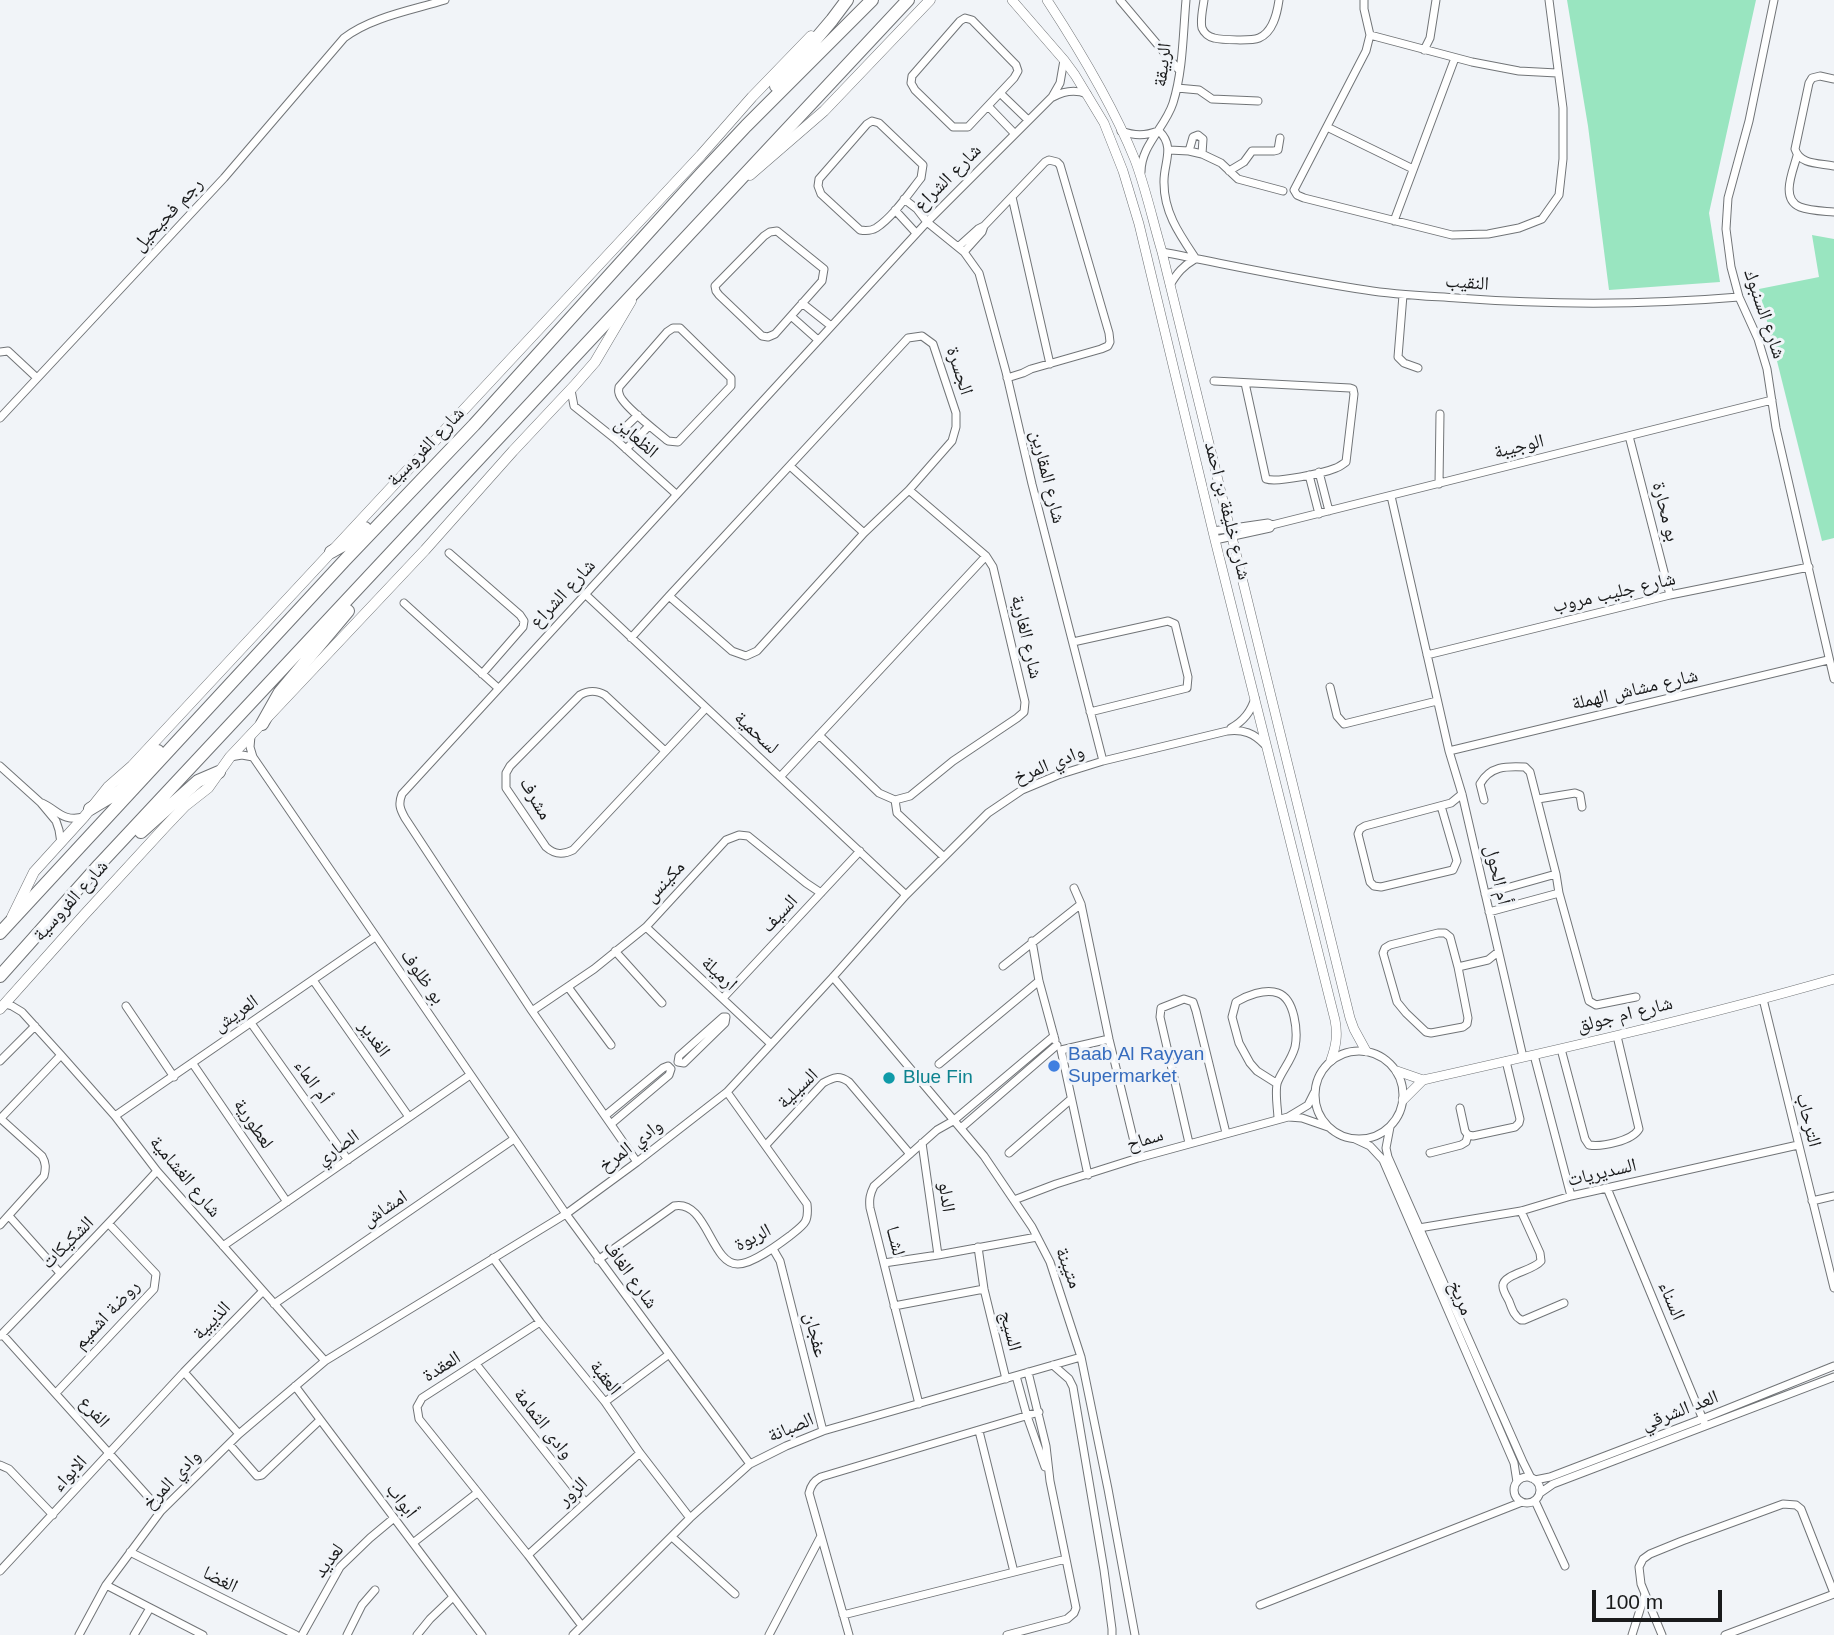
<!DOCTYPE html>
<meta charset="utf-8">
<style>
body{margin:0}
#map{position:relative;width:1834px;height:1635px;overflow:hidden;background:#f1f4f8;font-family:Arial,sans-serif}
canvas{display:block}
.scale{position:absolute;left:1592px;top:1590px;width:130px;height:32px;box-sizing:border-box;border:4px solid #191a1b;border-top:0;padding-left:9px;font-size:21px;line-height:24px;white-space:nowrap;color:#191a1b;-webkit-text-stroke:5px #f1f4f8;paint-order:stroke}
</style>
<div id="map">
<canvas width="1834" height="1635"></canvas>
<div class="scale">100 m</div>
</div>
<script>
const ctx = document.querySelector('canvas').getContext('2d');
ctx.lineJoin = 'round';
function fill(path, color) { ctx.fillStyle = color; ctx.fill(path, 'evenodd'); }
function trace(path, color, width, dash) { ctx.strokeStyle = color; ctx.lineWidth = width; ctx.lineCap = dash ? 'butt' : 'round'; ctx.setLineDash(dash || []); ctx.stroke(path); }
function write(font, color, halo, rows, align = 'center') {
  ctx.font = font + ' Arial,"Noto Naskh Arabic",sans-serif'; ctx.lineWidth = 6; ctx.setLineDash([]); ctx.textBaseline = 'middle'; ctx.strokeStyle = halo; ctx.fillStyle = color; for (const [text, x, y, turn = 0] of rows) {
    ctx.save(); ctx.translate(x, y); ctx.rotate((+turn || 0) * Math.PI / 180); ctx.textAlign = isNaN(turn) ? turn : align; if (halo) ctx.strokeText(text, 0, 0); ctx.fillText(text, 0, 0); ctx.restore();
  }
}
fill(new Path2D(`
 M1567 0H1756L1709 213 1720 282 1609 290 1588 126Z
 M1812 235 1834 239V538L1822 541 1759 289 1819 277Z`), '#99e5c0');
const minor = new Path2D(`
 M1120 0 1179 70
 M1204 0C1203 8 1200 20 1202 28 1204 33 1209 37 1214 38 1222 40 1252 41 1259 38 1273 32 1277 14 1279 0
 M1364 0V9L1370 35 1366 51 1294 190 1297 195 1304 198 1452 235 1488 234 1519 228 1542 219 1559 195 1563 159V108L1549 0
 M1774 0 1749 121 1728 198 1726 229 1731 267 1739 297 1758 339 1767 369 1776 428 1834 679
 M965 18 972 20 1016 65 1018 71 1014 78 968 127H953L915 90 911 83 912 76 960 21Z
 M1370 35 1472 62 1519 71 1557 73
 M1424 50 1430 38 1436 0
 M1834 79 1820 76 1812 78 1809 83 1795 149C1800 165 1819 163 1834 166
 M1177 88 1199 90 1212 99 1258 101
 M1000 93 1028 120
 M1053 97C1064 91 1075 89 1087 94
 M988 106 1015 134
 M872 121 879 123 923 165 921 178C909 193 893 217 876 228 871 231 866 231 860 230L821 194 818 186 819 179 867 124Z
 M1327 127 1413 169
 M1121 131C1135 136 1145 136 1158 131
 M1159 131C1176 147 1163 164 1164 183 1164 213 1180 235 1196 259
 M1169 150 1189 151 1202 154 1221 163 1238 179 1283 191
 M1189 151 1193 137 1198 135 1203 139 1202 154
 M1797 156C1793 171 1780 199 1800 207 1810 211 1824 211 1834 212
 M1229 171 1244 162 1252 151H1274L1278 150 1280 138
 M1141 172C1141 145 1165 128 1173 103 1183 71 1183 34 1186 0
 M1012 197 1050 364
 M904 199 917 209 927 222 964 252 979 273 1006 372 1032 484 1103 761
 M895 210 916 233
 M1394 221 1455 58
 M777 231 824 269 822 281 775 334 768 337 762 336 719 295 716 291 715 286 764 236 770 232Z
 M958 247 978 229 984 226
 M964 252 982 232 984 226 1045 162 1049 160 1057 162 1060 165 1109 333 1110 342 1108 346 1101 349 1031 369 1023 373 1007 378
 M1162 252C1230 265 1298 280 1366 290 1396 295 1427 296 1457 298 1551 305 1645 305 1739 297
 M1170 285C1177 273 1183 266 1195 259
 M1403 295 1398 357 1404 363 1418 368
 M802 303 831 326
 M791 316 818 340
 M673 328H680L731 378V386L678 442 668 441C659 433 620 404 619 393 618 391 619 389 619 387L667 332Z
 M0 352 8 351 37 378
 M1214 381 1350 388 1353 389 1354 394 1346 462C1343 464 1339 467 1336 468 1324 473 1277 483 1266 479L1245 383
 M571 390 574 406 614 438 676 494
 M0 418 224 178 344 38C371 17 413 10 445 0
 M1629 436 1670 595
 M614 438 638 415
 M626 449 649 426
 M790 466 864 533
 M1319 472 1329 511
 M1309 475 1319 514
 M1439 484 1440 414
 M1391 496 1449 751 1462 794 1523 1057
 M1213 531 1268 523 1272 525
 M1215 540 1270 528 1272 525 1772 400
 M449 553 520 615 524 621 523 627 482 674
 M585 594 906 895
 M404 603 498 688
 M631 638 669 596 908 338 922 336 933 344 956 413V427L952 441 909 490 864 533 757 651 746 656 732 651 669 596
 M1073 642 1168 621 1175 624 1188 677 1187 688 1090 712
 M1427 655 1670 595 1809 567
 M1330 687 1337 716 1344 724 1437 701
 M1231 728C1244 721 1251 712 1255 698
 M819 735 879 793 895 800 910 796 953 761 1017 718 1024 712 1025 702 993 567 986 556 909 490
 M251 736 250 747 253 757 566 1214 750 1464
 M665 751 605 695C596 690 589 690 580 695L510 766 506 773V788L546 847C555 855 563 855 573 850L706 708
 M1449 751 1828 660
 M230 757 242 755 253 757
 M0 766 41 803 56 821 59 830 61 843
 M780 777 986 556
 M1538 799 1575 793 1580 795 1582 807
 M895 800 897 813 944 857
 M1484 800 1480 784C1490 766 1506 766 1525 767L1530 772 1556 874
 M42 803C59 811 62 822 84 817
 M1441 806 1457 861 1453 870 1381 887 1374 886 1370 882 1358 834 1360 829 1365 826 1451 803 1462 794
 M1074 888 1081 904 1109 1039 1138 1158
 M1559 893 1589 1001 1596 1005 1636 997
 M1485 894 1556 874 1559 893 1489 912
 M646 927 771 1044
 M1032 941 1039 981 1055 1040
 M615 951 662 1003
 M1003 966 1081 904
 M1458 967 1468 1018 1467 1024 1463 1027 1431 1033 1426 1032 1406 1013 1397 1002 1383 953 1385 948 1390 945 1438 933H1445L1450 937 1458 967 1488 960 1498 952
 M833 977 984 1156 1032 1227 1050 1262 1081 1357 1108 1489 1135 1635
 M313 980 409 1117
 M568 987 611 1045
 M723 998 860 851
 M1763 999 1834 1288
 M5 1004 12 1006 22 1012 61 1055 115 1116 157 1171 325 1361
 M126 1006 174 1077
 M532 1011 594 969 646 927 726 840 739 835 748 836 806 883 821 893
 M723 1017H726L725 1023 684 1063 678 1062 679 1056Z
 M251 1023 348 1160
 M1561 1049 1585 1139 1589 1145C1602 1147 1632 1141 1639 1129L1617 1036
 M1315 1095a44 44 0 1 1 88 0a44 44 0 1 1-88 0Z
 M1534 1055 1571 1196
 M0 1061 35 1026
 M193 1064 287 1202
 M939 1064 1039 981
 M1276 1083 1257 1071 1250 1063 1239 1043 1232 1017 1236 1002C1246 996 1265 988 1278 993 1295 999 1298 1032 1295 1047 1291 1061 1283 1069 1278 1081 1274 1089 1278 1110 1278 1119
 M1460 1108 1465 1131 1468 1135 1473 1136 1515 1127 1519 1123 1520 1119 1506 1061
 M606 1115 663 1068 668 1066 671 1069 669 1075 611 1124
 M115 1116 375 937
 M1289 1117 1302 1118 1328 1127
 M0 1119 61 1055
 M1390 1127 1386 1148 1388 1157 1523 1462 1531 1478
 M961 1128 1057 1045
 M1355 1139 1370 1146 1383 1160 1514 1463 1517 1482
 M922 1143 938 1255
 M1189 1143 1160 1017 1161 1008 1184 999 1193 1002 1196 1011 1226 1133
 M766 1145 823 1083C834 1077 839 1075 849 1082L910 1154
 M1009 1153 1070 1100
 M1430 1153 1461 1145 1466 1142 1468 1135
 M637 1162 532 1011 405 818C400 809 398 804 402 794L927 222 1052 97 1060 83 1064 60
 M1088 1175 1061 1050 1109 1039
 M1607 1188 1704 1422
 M1014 1200 1056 1184 1138 1158 1288 1117 1308 1105 1314 1093
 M1812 1201 1834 1196
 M1521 1211 1540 1253 1541 1261C1533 1271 1504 1274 1503 1285 1502 1290 1507 1297 1509 1301 1512 1309 1514 1316 1521 1320H1524L1564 1303
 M9 1216 60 1273
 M0 1225 44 1176C46 1168 46 1163 42 1156L1 1119
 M1413 1229 1521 1211 1571 1196 1798 1145
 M223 1246 470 1075
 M978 1247 984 1289 1006 1379
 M773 1249 780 1261 823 1431
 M493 1258 540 1322 605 1402 640 1453 690 1518
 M598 1260 674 1206C707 1199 711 1265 738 1264 753 1264 779 1244 791 1235 805 1224 809 1222 807 1204L727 1092
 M884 1263 938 1255 1037 1237
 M274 1304 514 1139
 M894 1306 984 1289
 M540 1322 422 1398 417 1407 419 1419 528 1555 582 1626
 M2 1334 161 1511
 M0 1336C53 1281 106 1227 157 1171
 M476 1364 585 1502
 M1053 1365 1069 1379 1073 1387 1104 1570 1112 1629V1635
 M184 1372 239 1434
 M1016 1376 1027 1416 1045 1467
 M295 1386 482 1635
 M56 1393 154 1289 156 1274 109 1224
 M605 1402 668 1355
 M919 1404 870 1208C869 1199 870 1194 874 1186L937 1130 953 1121 1054 1036
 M979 1431 1014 1572
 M229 1444 257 1476 262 1475 320 1420
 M0 1465 9 1469 53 1515
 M1514 1490a13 13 0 1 1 26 0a13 13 0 1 1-26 0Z
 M1535 1480 1550 1477 1702 1419 1834 1366
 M1540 1493 1553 1484 1834 1377
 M1535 1501 1565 1566
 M672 1537 735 1594
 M413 1543 477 1493
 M130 1552 296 1635
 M528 1555 640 1453
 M0 1571 184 1372 263 1291
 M106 1585 203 1635
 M1260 1605 1522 1502
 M843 1615 1066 1559
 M79 1635 106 1585 161 1511 239 1434 325 1361 566 1214 637 1162 727 1092 833 977 906 895 988 813 1022 790 1058 775 1103 761 1227 731C1243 729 1254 733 1265 745
 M134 1635 150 1608
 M302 1635 340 1567 370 1538 394 1518
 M347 1635 362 1605 375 1590
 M417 1635 430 1619 453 1597
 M573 1635 690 1518 750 1464 786 1446 823 1431 1081 1357
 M769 1635 821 1536
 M849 1635 809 1493C811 1485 814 1481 821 1477L1039 1412
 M1007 1635 1067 1619 1074 1613 1076 1608 1050 1481 1046 1446 1028 1372
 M1632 1635 1645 1594
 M1662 1635 1641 1584 1639 1567 1643 1559 1650 1554 1682 1541 1783 1504 1796 1505 1801 1509 1834 1593
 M1725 1635 1834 1594`);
const tertiary = new Path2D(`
 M1012 0 1064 60 1075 75 1104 123 1123 171 1139 224 1215 540 1335 1020C1338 1035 1336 1046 1331 1060
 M1047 0C1079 49 1113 105 1135 160 1146 189 1153 222 1162 252L1350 1018 1354 1029 1366 1051
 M1397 1071 1423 1080
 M1403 1100 1423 1080C1561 1049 1698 1018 1834 979`);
const secondary = new Path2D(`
 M750 175 824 111 930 0
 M12 917 34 872 84 817 108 787 132 766 701 155 752 97 811 36
 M0 1009 84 915 165 827 185 806 208 788 230 757 425 550 513 451 574 386 595 362 631 301`);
const trunk = new Path2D(`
 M776 86 832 20 847 0
 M331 552 354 539 365 528
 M262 724 280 692 348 611
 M90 809 120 791 158 751
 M141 832 198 781 219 772
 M0 933 345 560 474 425 701 174 746 126 872 0
 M0 976 99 865 908 0`);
trace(minor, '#717477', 9);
trace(tertiary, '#717477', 10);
trace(secondary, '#717477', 11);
trace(trunk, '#717477', 14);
trace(minor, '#fff', 7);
trace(tertiary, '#fff', 9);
trace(secondary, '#fff', 10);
trace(trunk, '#fff', 12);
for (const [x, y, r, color] of [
 [1054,1066,7,"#3f7fe0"],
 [889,1078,7,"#0f9aa8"]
]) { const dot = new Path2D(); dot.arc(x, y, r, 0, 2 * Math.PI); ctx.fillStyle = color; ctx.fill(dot); trace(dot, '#f1f4f8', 2.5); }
write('19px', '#191a1b', '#f1f4f8', [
 ["الربيقة",1163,65,-83],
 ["شارع الشراع",948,178,-45],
 ["رجم فحيحيل",168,215,-47],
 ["النقيب",1467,283,4],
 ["شارع السنبوك",1764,314,71],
 ["الجسرة",959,371,72],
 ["الظعاين",636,438,41],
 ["شارع الفروسية",426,447,-46],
 ["الوجيبة",1519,447,-14],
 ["شارع المقارين",1047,477,76],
 ["شارع خليفة بن احمد",1227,511,76],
 ["بو محارة",1665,512,76],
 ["شارع جليب مروب",1614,593,-13],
 ["شارع الشراع",563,594,-47],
 ["شارع الغارية",1026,637,77],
 ["شارع مشاش الهملة",1635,690,-13],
 ["لسحمية",756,733,43],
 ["وادي المرخ",1049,765,-22],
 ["مشرف",535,799,60],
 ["أم الحول",1497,875,77],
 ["مكينس",665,882,-47],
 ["شارع الفروسية",71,901,-48],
 ["السيف",780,914,-47],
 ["ارميلة",719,974,43],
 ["بو ظلوف",422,977,55],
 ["العريش",236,1014,-35],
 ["شارع ام جولق",1625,1015,-14],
 ["الغدير",374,1039,55],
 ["أم الماء",312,1082,55],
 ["السيلية",798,1089,-44],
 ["الترحاب",1808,1120,76],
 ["لعطورية",253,1124,56],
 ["سماح",1145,1140,-17],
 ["وادي المرخ",631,1146,-37],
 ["الصاري",338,1148,-35],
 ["السديريات",1602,1173,-13],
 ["شارع الغشامية",185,1177,50],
 ["الدلو",946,1197,82],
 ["امشاش",385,1209,-34],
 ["الربوة",753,1238,-27],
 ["لشــا",895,1241,76],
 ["الشكيكات",68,1243,-45],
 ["متيبنة",1068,1268,69],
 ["شارع الغاف",630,1275,54],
 ["مريخ",1460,1298,67],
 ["السناء",1671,1301,67],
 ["روضة اشميم",107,1315,-47],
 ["الذيبية",212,1321,-46],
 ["السيج",1010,1331,76],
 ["عفجان",815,1335,76],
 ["العقدة",442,1367,-32],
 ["العقبة",605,1378,52],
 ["العد الشرقي",1680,1411,-21],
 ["الفرع",94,1412,48],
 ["وادى الثمامة",543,1424,52],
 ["الصبانة",791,1428,-23],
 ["الابواء",70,1474,-47],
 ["وادي المرخ",172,1480,-46],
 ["الزور",573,1492,-43],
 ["أبواب",401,1501,53],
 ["لعديد",329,1561,-53],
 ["الغضا",220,1580,27]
]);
write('19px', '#366cbe', '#f1f4f8', [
 ["Baab Al Rayyan",1068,1055],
 ["Supermarket",1068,1077]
], 'left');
write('19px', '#0d838f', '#f1f4f8', [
 ["Blue Fin",903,1078]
], 'left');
</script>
